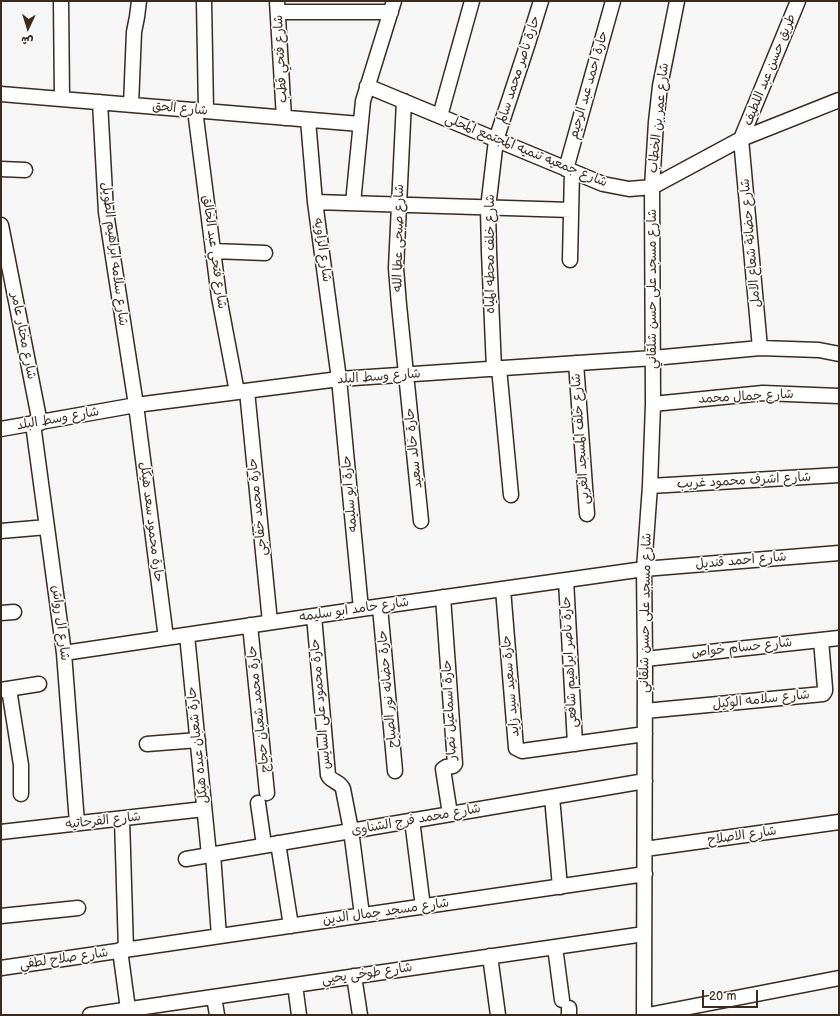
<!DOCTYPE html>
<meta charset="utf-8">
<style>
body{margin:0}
#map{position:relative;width:840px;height:1016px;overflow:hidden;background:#f7f6f6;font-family:"Balsamiq Sans","Playpen Sans Arabic",sans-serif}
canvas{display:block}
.frame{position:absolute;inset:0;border:2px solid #3b2a1e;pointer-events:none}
.north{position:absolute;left:8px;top:8px;width:40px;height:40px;-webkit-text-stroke:3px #fff;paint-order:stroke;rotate:184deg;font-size:11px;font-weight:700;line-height:16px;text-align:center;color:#3b2a1e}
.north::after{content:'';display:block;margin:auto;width:14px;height:18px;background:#3b2a1e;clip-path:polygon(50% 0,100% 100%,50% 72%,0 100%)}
.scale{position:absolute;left:702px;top:990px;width:56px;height:18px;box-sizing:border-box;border:2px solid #3b2a1e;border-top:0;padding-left:5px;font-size:12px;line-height:14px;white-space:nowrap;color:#3b2a1e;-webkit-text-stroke:3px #fff;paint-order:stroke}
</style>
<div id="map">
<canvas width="840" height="1016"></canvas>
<div class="frame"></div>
<div class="north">ش</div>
<div class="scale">20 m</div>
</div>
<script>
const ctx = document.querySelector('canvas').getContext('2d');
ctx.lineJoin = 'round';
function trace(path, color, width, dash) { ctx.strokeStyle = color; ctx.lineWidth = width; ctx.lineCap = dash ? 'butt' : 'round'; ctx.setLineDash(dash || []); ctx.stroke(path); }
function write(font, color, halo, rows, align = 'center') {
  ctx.font = font + ' "Balsamiq Sans","Playpen Sans Arabic",sans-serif'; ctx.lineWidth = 3; ctx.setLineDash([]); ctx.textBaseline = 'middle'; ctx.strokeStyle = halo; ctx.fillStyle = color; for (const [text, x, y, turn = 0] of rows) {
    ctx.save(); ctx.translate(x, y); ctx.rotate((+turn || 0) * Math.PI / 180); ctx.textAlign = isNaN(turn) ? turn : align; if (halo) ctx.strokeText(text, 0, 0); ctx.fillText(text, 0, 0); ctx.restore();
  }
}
const street = new Path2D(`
 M61 1 62 99
 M204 1 206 111
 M277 1 284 118
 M278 12H391
 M367 86 603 184 629 189 652 187 741 139 839 100
 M1 94 360 124
 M404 101 396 268 399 305 421 521
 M100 102 106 212 136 405 166 638
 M131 105 134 32 137 17 139 1
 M195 110 219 297 237 392
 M440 116 472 1
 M308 120 315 202 339 379 361 609
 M1 169 25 170
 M566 169 613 1
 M315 202 571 210
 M353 203 363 101 394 1
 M1 225 40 423
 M213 251 265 253
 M570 260 572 171
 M760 348 741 139 798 1
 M576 363 587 514
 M499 368 511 495
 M494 369 489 252 488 208 496 140 528 43 541 1
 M247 391 270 622
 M653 404 763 393 839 396
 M33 424 64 653 77 823
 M1 429 136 405 339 379 653 358 760 348 819 350 839 354
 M650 486 839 475
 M1 531 47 527
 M566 580 575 744
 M503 589 516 748 522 751 645 734
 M443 597 455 764 453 766 446 767 443 769 450 814
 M380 607 395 771
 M1 613 14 612
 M314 616 328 775C331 782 340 781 343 789L351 830 362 915
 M250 625 267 793
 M187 635 209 855
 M64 653 361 609 644 569 839 553
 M645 659 839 638
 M9 689 21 765V794
 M1 690 39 684
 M645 711 823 694 825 691V688L821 640
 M147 744 198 740
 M552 797 560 887
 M258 803 264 845
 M122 819 126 950
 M412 820 423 907
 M1 832 204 809
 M278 843 291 926
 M645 849 839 822
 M213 854 219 936
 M186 859 645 781
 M1 916 78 908
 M555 947 562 1000
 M120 950 128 1009
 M490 956 498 1015
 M1 968 645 874
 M354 976 360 1015
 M295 985 299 1015
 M214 997 217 1015
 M569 1008V1015
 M90 1015 644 934
 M644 1015 645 659 644 569 650 486 653 404 652 187 656 122 660 86 677 1
 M648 1015 839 978`);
trace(street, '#3b2a1e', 17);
trace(street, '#fff', 14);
write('13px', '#3b2a1e', '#fff', [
 ["شارع فتحي قطب",281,59,-93],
 ["حارة ناصر محمد سالم",519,70,-72],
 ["طريق حسن عبد اللطيف",770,70,-68],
 ["حارة احمد عبد الرحيم",589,85,-74],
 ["شارع الحق",180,109,5],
 ["شارع عمر بن الخطاب",659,118,-84],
 ["شارع جمعيه تنميه المجتمع المحلى",526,151,22],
 ["شارع صبحى عطا الله",399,238,-89],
 ["شارع حضانة شعاع الامل",751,243,-95],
 ["شارع الزاويه",322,250,82],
 ["شارع فتحي عبد الخالق",214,252,82],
 ["شارع سلامه ابراهيم الطويل",114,254,83],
 ["شارع خلف محطه المياه",491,254,-90],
 ["شارع مسجد على حسن شلقاني",653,289,-90],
 ["شارع مختار عامر",23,336,79],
 ["شارع وسط البلد",379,377,-4],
 ["شارع جمال محمد",746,397,-3],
 ["شارع وسط البلد",58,419,-10],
 ["شارع خلف المسجد الغربى",581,439,-94],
 ["حارة خالد سعيد",414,448,-96],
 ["شارع اشرف محمود غريب",744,481,-3],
 ["حارة ابو سليمه",350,494,-95],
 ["حارة محمد خفاجى",258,507,-96],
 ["حارة محمود سعد هيكل",151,522,83],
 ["شارع احمد قنديل",741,561,-5],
 ["شارع حامد ابو سليمه",354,610,-8],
 ["شارع مسجد على حسن شلقاني",646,613,-89],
 ["شارع ال رواش",60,623,83],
 ["شارع حسام خواص",742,648,-6],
 ["حارة ناصر ابراهيم شافعى",570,662,-93],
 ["حارة سعيد سيد زايد",511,686,-95],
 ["حارة حضانه نور الصباح",388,689,-95],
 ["شارع سلامه الوكيل",761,700,-6],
 ["حارة محمود على السايس",321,704,-95],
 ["حارة محمد شعبان حجاج",259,709,-96],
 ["حارة اسماعيل نصار",450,710,-93],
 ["حارة شعبان عبده هيكل",198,745,-96],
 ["شارع محمد فرج الشناوى",416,820,-10],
 ["شارع الفرحاتيه",103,821,-6],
 ["شارع الاصلاح",742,836,-8],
 ["شارع مسجد جمال الدين",386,912,-8],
 ["شارع صلاح لطفي",64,959,-8],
 ["شارع طوخى يحيي",367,974,-8]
]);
</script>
